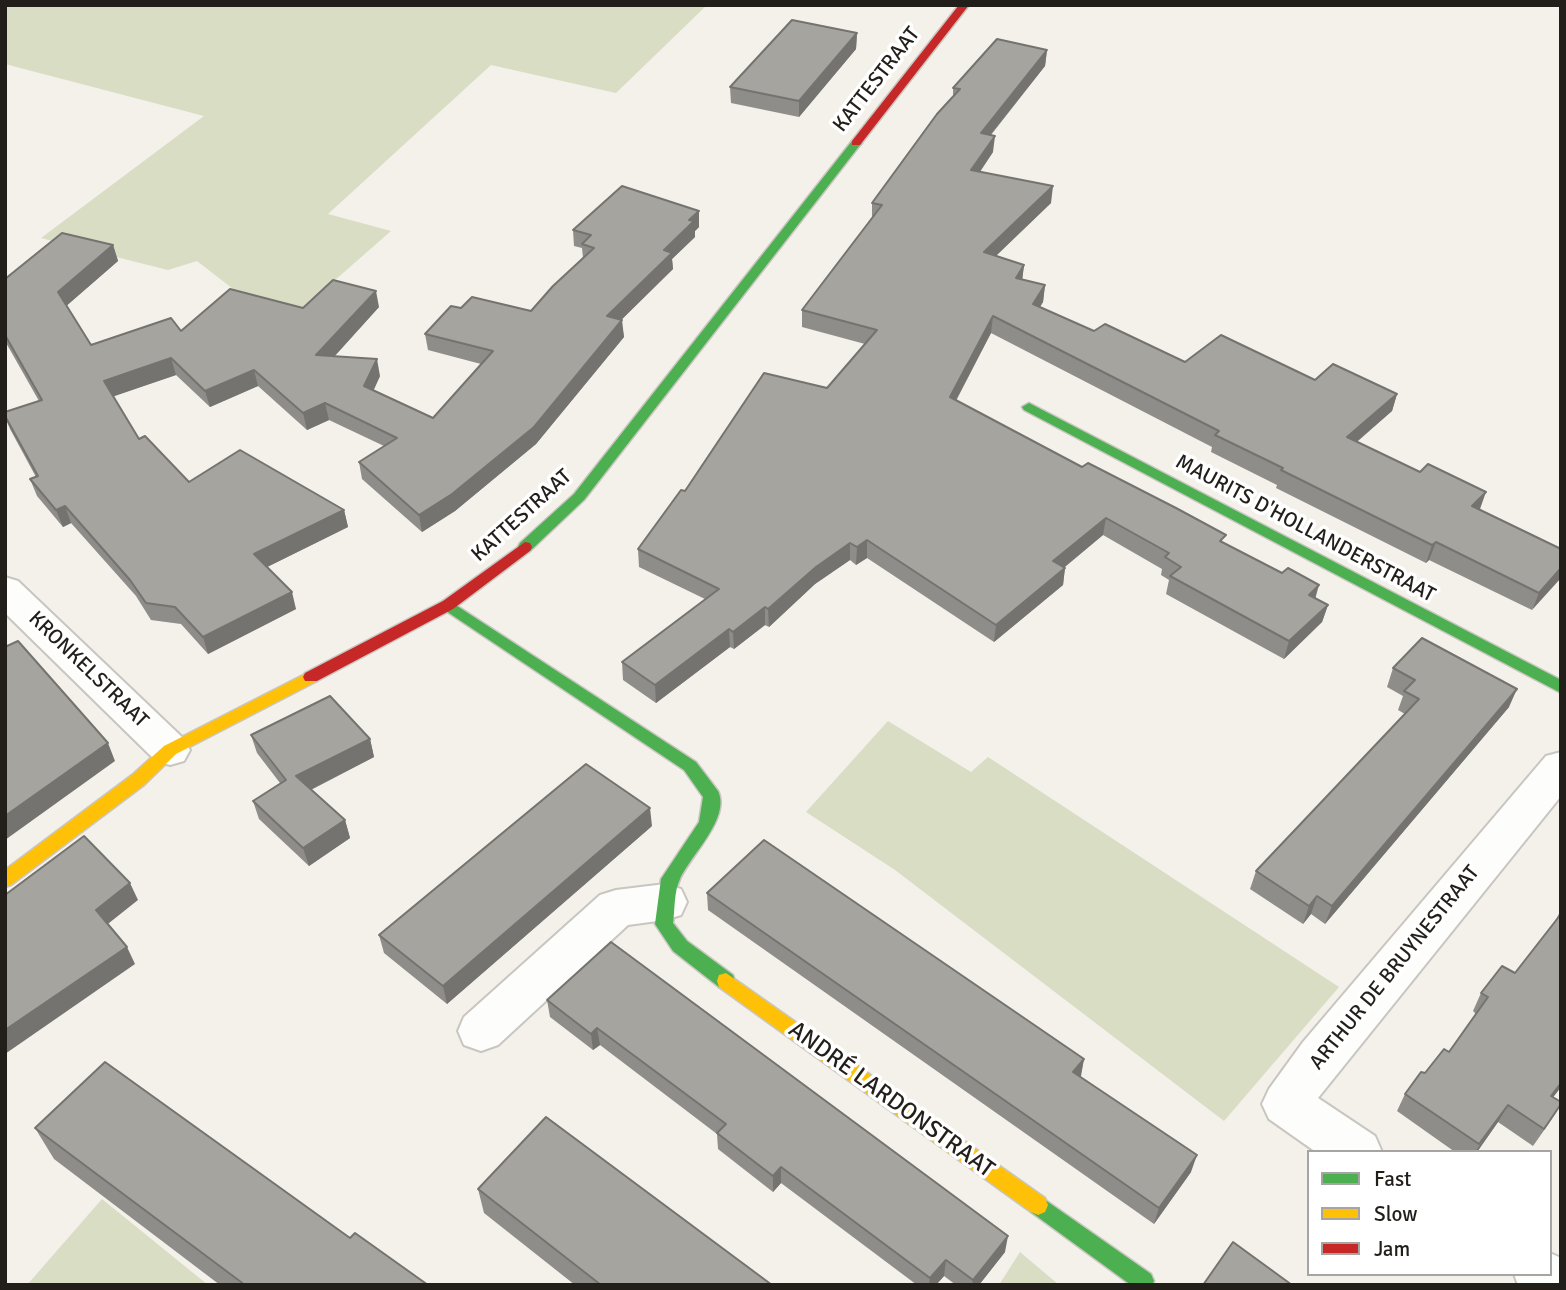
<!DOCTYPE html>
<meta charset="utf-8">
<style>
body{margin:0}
#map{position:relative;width:1566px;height:1290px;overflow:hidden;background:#f4f0ea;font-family:Signika,sans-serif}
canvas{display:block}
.frame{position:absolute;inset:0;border:7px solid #221f1b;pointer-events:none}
.legend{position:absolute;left:1307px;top:1150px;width:245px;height:126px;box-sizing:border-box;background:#fff;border:2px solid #a7a5a4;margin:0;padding:9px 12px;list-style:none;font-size:21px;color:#221f1b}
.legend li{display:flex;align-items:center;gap:14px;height:35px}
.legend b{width:35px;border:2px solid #a7a5a4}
</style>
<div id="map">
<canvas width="1566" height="1290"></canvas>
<div class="frame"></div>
<ul class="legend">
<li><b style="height:9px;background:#4caf50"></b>Fast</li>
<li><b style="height:9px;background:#ffc107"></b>Slow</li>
<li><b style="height:9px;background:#c62828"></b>Jam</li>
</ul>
</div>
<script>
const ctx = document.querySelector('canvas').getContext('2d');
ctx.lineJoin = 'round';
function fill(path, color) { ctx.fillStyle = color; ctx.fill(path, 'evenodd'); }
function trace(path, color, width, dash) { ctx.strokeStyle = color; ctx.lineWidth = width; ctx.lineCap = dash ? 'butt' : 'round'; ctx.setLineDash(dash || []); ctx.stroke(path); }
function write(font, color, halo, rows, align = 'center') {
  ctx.font = font + ' Signika,sans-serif'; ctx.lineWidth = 7; ctx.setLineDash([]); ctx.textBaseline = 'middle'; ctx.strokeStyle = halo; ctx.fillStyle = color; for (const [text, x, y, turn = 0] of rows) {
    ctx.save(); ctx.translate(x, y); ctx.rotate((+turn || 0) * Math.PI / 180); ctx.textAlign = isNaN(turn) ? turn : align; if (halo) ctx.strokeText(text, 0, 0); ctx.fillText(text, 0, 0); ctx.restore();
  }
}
fill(new Path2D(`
 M5 5H707L616 93 491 65 328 214 391 231 303 308 237 292 197 261 168 270 41 238 204 116 5 64Z
 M888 721 971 772 988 757 1339 987 1224 1121 895 870 806 812Z
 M102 1199 208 1285H27Z
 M1020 1252 1059 1285H999Z`), '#d8ddc4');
const street = new Path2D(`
 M5 577 18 581 184 739 190 750 184 761 170 765 156 761 5 613Z
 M1561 752V796L1318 1098 1375 1136 1382 1152H1316L1269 1119 1262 1104 1269 1089 1303 1042 1546 756Z
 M665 884 681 889 687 902 681 915 665 920 628 925 498 1045 481 1051 464 1045 458 1031 464 1017 600 895 616 890Z
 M1550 1253 1561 1258V1285H1518L1514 1274H1550Z`);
const fast = new Path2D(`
 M856 140 862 143 860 145 584 500 530 551H520L518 547 520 543 574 494 852 141Z
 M1029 403 1561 680V693L1024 410 1022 407Z
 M448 600 696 762 718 791C731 818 690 856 680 879 674 891 675 909 673 923L687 941 733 975 735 981 733 987 726 989 719 987 673 951 655 924 661 879 699 822 703 797 684 770 443 609 440 605 443 601Z
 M1038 1195 1151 1274 1154 1281 1152 1285H1131L1031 1212 1028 1205 1031 1198Z`);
const slow = new Path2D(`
 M311 671 319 677 317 681 176 754 144 785 11 885 5 887V870L132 775 164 746Z
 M726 973 1045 1198 1048 1205 1045 1212 1038 1215 1031 1212 719 987 717 981 719 975Z`);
const jam = new Path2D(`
 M959 5H969L860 145H852V141Z
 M525 542 530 543 532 547 530 551 453 609 317 681H305L303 677 305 673 443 601Z`);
trace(street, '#c9c6c1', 4);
trace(fast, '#c9c6c1', 3);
trace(slow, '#c9c6c1', 3);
trace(jam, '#c9c6c1', 3);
fill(street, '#fdfdfc');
fill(fast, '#4caf50');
fill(slow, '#ffc107');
fill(jam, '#c62828');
fill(new Path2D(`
 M857 33 856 49 799 117 731 103 730 87Z
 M1047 50 1045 66 991 135 993 152 980 172 1051 203 996 256 1024 265 1022 279 1045 285 1043 302 1040 307 1094 331 1185 362 1315 380 1397 394 1392 411 1357 442 1479 510 1561 549 1532 610 1429 560 1426 563 1276 488 1277 485 1211 452 1212 447 991 333 956 401 1224 543 1328 605 1322 622 1284 659 1166 594 1169 580 1161 575 1162 569 1103 535 1065 567 1063 585 994 642 867 558 856 565 850 560 815 584 769 627 765 625 734 649 730 647 656 703 623 680 622 662 705 599 639 567 638 549 685 491 827 388 865 344 802 327V310L872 219V203L953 97V88Z
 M699 211V227L695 231V237L672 259 673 269 621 320 624 337 536 444 455 511 422 532 362 479 359 462 384 446 329 420 307 430 258 386 210 407 176 375 113 396 139 439 189 482 344 510 348 527 267 567 296 609 208 654 181 624 151 620 136 596 71 523 63 527 37 496 30 479 36 477 10 429 5 417V412L39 401 5 341V279L113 245 118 261 66 306 91 345 181 331 303 308 379 307 334 357 380 376 373 390 433 418 481 364 428 350 425 334 461 308 531 311 583 258 582 248 574 246 573 230Z
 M1393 668 1509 707 1325 924 1311 914 1303 924 1250 889 1256 871 1405 714 1398 710 1403 696 1387 687Z
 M251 735 370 739 374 757 311 790 345 820 350 838 309 866 259 819 253 801 280 783 257 753Z
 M652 826 447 1004 384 953 379 935Z
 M707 893 1084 1059 1080 1077 1191 1172 1154 1224 708 910Z
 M1561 910V1087L1553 1097 1561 1104 1533 1146 1498 1122 1477 1152H1455L1397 1111 1405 1094 1449 1052 1476 1014 1473 1011 1481 993 1515 973 1554 923Z
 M547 1000 1005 1252 979 1285H956L944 1276 936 1285H917L781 1183 773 1192 718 1149 717 1134 600 1045 593 1050 550 1017Z
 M35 1128 350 1238 428 1285H220L54 1159Z
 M478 1189 772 1285H575L484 1213Z`), '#8f8d89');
fill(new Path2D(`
 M857 33 856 49 799 117V101Z
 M1047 50 1045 66 979 149 981 133Z
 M995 136 993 152 970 186 971 170Z
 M1053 186 1051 203 982 269 984 252Z
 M699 211V227L695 231V237L672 259 673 269 608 333 607 316 689 220Z
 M113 245 118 261 64 308 58 292Z
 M1024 265 1022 282 1016 278Z
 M1045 285 1043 302 1031 321 1033 304Z
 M376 291 379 307 320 372 316 355Z
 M993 316 991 333 948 415 950 397Z
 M622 320 624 337 536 444 455 511 422 532 419 515Z
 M171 358 176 375 109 398 104 381Z
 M377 359 380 376 368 403 364 386Z
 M254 370 258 386 210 407 205 391Z
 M1397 394 1392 411 1342 454 1347 437Z
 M325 403 329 420 307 430 303 413Z
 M1486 492 1480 509 1465 524 1472 506Z
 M65 506 71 523 63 527 56 510Z
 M344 510 348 527 259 571 254 554Z
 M1106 518 1103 535 1051 578 1053 561Z
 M867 540V558L856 565 857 547Z
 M1436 542 1429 560 1426 563 1432 545Z
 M850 543V560L815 584 769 627 768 609 816 567Z
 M1065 568 1063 585 994 642 996 625Z
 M1561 568V578L1532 610 1539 593Z
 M1319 585 1314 603 1309 595Z
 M292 592 296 609 208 654 203 637Z
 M1328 605 1322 622 1284 659 1289 641Z
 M765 607V625L734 649 733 632Z
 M729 629 730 647 656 703 655 685Z
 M1517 689 1509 707 1325 924 1332 906Z
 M370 739 374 757 302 794 296 776Z
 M108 743 115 761 5 840V816Z
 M650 808 652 826 447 1004 443 986Z
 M345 820 350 838 309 866 303 848Z
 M130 883 138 900 104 927 96 910Z
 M1317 896 1311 914 1303 924 1309 906Z
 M127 947 135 964 5 1054V1030Z
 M597 1028 600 1045 593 1050 591 1034Z
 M1084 1059 1081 1076 1070 1089 1073 1072Z
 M1561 1083V1087L1541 1113 1551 1096Z
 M1561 1104 1551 1120 1533 1146 1544 1129Z
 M1508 1105 1498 1122 1477 1152H1475Z
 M1197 1155 1191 1172 1154 1224 1159 1208Z
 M781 1167V1183L773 1192V1176Z
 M1008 1236 1005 1252 979 1285H972L973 1280Z
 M946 1260 944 1276 936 1285H929L930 1278Z`), '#74736f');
const building = new Path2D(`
 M792 20 857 33 799 101 730 87Z
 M997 39 1047 50 981 133 995 136 971 170 1053 186 984 252 1024 265 1016 278 1045 285 1033 304 1094 331 1105 324 1185 362 1221 335 1315 380 1333 364 1397 394 1347 437 1420 472 1428 464 1486 492 1472 506 1561 549V568L1539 593 1436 542 1432 545 1281 470 1283 468 1215 435 1219 431 993 316 950 397 1082 467 1088 463 1176 508 1226 535 1220 541 1282 573 1288 568 1319 585 1309 595 1328 605 1289 641 1170 576 1181 567 1165 557 1169 553 1106 518 1053 561 1065 568 996 625 867 540 857 547 850 543 816 567 768 609 765 607 733 632 729 629 655 685 622 662 719 589 638 549 681 490 685 491 764 373 827 388 877 330 802 310 882 205 872 203 937 114 960 89 953 88Z
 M622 186 699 211 689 220 694 221 664 250 672 253 607 316 622 320 534 427 452 494 419 515 359 462 397 438 325 403 303 413 254 370 205 391 171 358 104 381 139 439 145 436 189 482 240 450 344 510 254 554 292 592 203 637 175 607 146 603 130 580 65 506 56 510 30 479 38 476 5 416V412L42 400 5 335V279L62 233 113 245 58 292 91 345 171 318 181 331 230 289 303 308 333 280 376 291 316 355 377 359 364 386 433 418 493 351 425 334 451 306 461 308 472 297 531 311 553 286 594 248 582 244 591 235 573 230Z
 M1422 638 1517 689 1332 906 1317 896 1309 906 1256 871 1419 699 1404 691 1415 680 1393 668Z
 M18 641 108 743 5 816V647Z
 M330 696 370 739 296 776 345 820 303 848 253 801 286 780 251 735Z
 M586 764 650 808 443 986 379 935Z
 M84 836 130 883 96 910 127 947 5 1030V895Z
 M764 840 1084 1059 1073 1072 1197 1155 1159 1208 707 893Z
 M1561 914V1083L1551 1096 1561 1102V1104L1544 1129 1508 1105 1479 1144 1405 1094 1421 1072 1425 1073 1444 1049 1449 1052 1488 997 1481 993 1502 966 1515 973Z
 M611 942 1008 1236 973 1280 946 1260 930 1278 781 1167 773 1176 717 1133 726 1124 597 1028 591 1034 547 1000Z
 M105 1062 350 1238 355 1233 428 1285H245L35 1128Z
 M546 1117 772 1285H601L478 1189Z
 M1233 1242 1292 1285H1203Z`);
fill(building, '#a6a49f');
trace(building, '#74736f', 2);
write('21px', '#221f1b', '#fff', [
 ["KATTESTRAAT",877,80,-52],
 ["KATTESTRAAT",522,516,-42],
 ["MAURITS D'HOLLANDERSTRAAT",1305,529,28],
 ["KRONKELSTRAAT",88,670,44],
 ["ARTHUR DE BRUYNESTRAAT",1395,968,-51]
]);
write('24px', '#221f1b', '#fff', [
 ["ANDRÉ LARDONSTRAAT",891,1100,36]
]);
</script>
